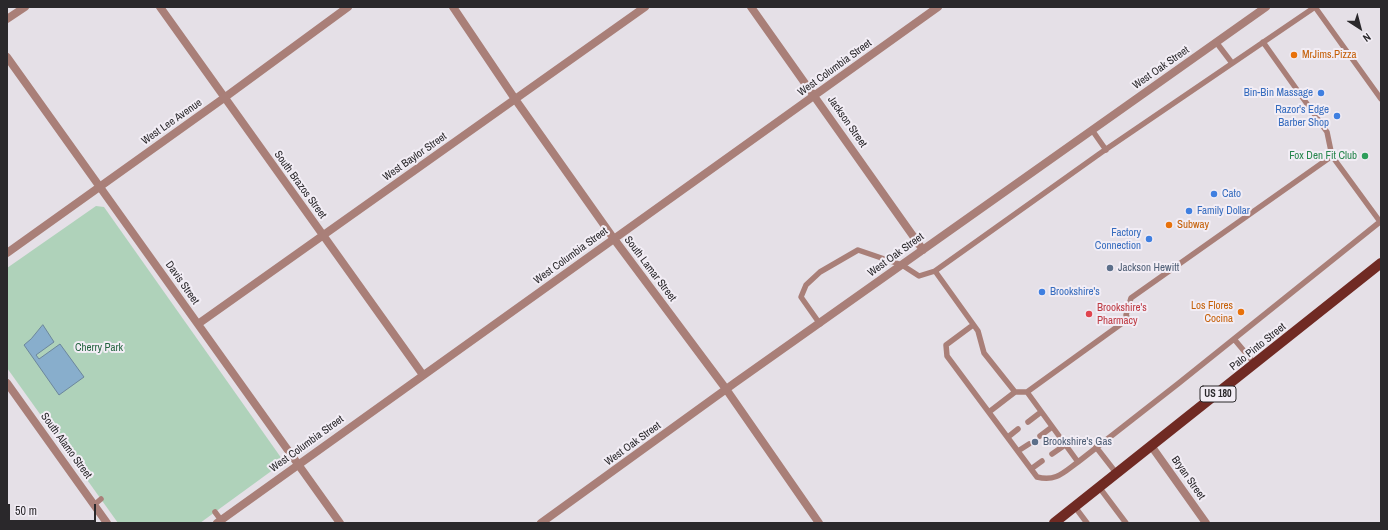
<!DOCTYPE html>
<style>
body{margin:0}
#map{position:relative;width:1388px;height:530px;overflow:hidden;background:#e5e0e7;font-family:"Archivo Narrow",sans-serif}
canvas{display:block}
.frame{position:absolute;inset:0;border:8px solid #2a282b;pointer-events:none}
.north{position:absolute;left:1340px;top:8px;width:40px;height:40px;-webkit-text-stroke:3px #f2edf5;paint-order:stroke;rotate:144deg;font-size:11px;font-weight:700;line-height:16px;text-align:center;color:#2a282b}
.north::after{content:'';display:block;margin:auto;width:14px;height:18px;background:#2a282b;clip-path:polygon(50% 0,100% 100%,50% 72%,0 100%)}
.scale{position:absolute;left:8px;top:504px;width:88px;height:18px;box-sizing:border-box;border:2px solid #2a282b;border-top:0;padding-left:5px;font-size:12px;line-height:14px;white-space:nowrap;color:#2a282b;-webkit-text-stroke:3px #f2edf5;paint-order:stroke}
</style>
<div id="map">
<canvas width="1388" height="530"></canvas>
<div class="frame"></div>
<div class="north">N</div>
<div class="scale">50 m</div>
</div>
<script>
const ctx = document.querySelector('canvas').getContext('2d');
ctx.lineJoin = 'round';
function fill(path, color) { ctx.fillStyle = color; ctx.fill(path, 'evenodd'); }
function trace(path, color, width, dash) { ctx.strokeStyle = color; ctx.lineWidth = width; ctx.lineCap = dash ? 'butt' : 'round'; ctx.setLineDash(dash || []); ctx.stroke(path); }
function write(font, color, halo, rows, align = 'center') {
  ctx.font = font + ' "Archivo Narrow",sans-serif'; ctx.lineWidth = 4; ctx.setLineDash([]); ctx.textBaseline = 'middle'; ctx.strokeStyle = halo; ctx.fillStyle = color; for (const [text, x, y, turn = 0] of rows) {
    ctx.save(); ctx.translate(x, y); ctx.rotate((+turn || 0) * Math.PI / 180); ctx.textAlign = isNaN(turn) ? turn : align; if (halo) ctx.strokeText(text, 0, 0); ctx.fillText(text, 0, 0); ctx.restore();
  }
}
fill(new Path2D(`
 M96 206 104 207 282 459 281 464 200 523H118L7 368V268Z`), '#afd2ba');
const water = new Path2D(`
 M43 325 54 342 36 355 39 359 60 344 84 377 59 395 24 345 31 339Z`);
fill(water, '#88aecc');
trace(water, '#6c869c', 1);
trace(new Path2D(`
 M1216 42 1232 63
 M1263 42 1327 132 1332 156 1381 223
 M1381 99 1315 7 1102 152 935 271 978 331 984 353 1015 392H1027L1078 462 1179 383 1381 221
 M1092 130 1106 150
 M820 324 801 297 806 285 820 272 858 250 902 265 919 276 935 271
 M973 325 946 345 947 356 1037 477C1056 482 1064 472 1078 462
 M1234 339 1255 364
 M1027 392 1128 319 1126 315 1131 298 1332 156
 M989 412 1015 392
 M1028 422 1041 412
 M1040 436 1052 427
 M1008 437 1018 429
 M1096 447 1117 474
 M1018 451 1029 444
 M1052 454 1065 445
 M1031 469 1042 461
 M1099 487 1126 523
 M94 505 101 499
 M1075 507 1087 523
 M215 512 221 520`), '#a97f78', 5.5);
trace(new Path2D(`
 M160 7 423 375
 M453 7 515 99 614 239 726 389 819 523
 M751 7 923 250
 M7 19 25 7
 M7 57 340 523
 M7 253 224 98 348 7
 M198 324 645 7
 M7 383 107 523
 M1152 447 1206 523
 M217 523 938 7
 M541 523 736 382 1266 7`), '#a97f78', 8);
trace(new Path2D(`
 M1054 523 1381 263`), '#702a23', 10);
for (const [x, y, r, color] of [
 [1294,55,4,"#e8710a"],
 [1321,93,4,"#3f7fe0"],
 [1337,116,4,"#3f7fe0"],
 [1365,156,4,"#2e9e5b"],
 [1214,194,4,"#3f7fe0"],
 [1189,211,4,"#3f7fe0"],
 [1169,225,4,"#e8710a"],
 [1149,239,4,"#3f7fe0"],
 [1110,268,4,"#5c6f8a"],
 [1042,292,4,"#3f7fe0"],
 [1241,312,4,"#e8710a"],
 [1089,314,4,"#e0444e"],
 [1035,442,4,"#5c6f8a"]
]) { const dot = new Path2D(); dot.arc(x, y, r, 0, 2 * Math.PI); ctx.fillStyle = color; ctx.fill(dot); trace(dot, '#f2edf5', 1.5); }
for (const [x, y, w] of [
 [1218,394,36]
]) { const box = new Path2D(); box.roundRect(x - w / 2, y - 8, w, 16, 3); ctx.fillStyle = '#f2edf5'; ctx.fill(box); trace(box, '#2a282b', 1); }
write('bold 10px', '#2a282b', null, [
 ["US 180",1218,394]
]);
write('11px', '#c56008', '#f2edf5', [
 ["MrJims.Pizza",1302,55],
 ["Subway",1177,225],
 ["Los Flores",1233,306,"right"],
 ["Cocina",1233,319,"right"]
], 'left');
write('11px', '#2a282b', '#f2edf5', [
 ["West Columbia Street",835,68,-36],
 ["West Oak Street",1161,68,-35],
 ["West Lee Avenue",172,122,-35],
 ["Jackson Street",847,122,55],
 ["West Baylor Street",415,157,-35],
 ["South Brazos Street",300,185,54],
 ["West Oak Street",896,255,-36],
 ["West Columbia Street",571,256,-36],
 ["South Lamar Street",650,269,53],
 ["Davis Street",182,283,55],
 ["Palo Pinto Street",1258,347,-39],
 ["West Columbia Street",307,444,-36],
 ["West Oak Street",633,444,-36],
 ["South Alamo Street",66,446,54],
 ["Bryan Street",1188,478,55]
]);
write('11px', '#366cbe', '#f2edf5', [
 ["Bin-Bin Massage",1313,93],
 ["Razor's Edge",1329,110],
 ["Barber Shop",1329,123],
 ["Cato",1222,194,"left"],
 ["Family Dollar",1197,211,"left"],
 ["Factory",1141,233],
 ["Connection",1141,246],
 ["Brookshire's",1050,292,"left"]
], 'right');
write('11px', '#27864d', '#f2edf5', [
 ["Fox Den Fit Club",1357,156]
], 'right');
write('11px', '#4e5e75', '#f2edf5', [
 ["Jackson Hewitt",1118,268],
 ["Brookshire's Gas",1043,442]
], 'left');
write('11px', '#be3a42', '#f2edf5', [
 ["Brookshire's",1097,308],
 ["Pharmacy",1097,321]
], 'left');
write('11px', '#256541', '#f2edf5', [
 ["Cherry Park",99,348]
]);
</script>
